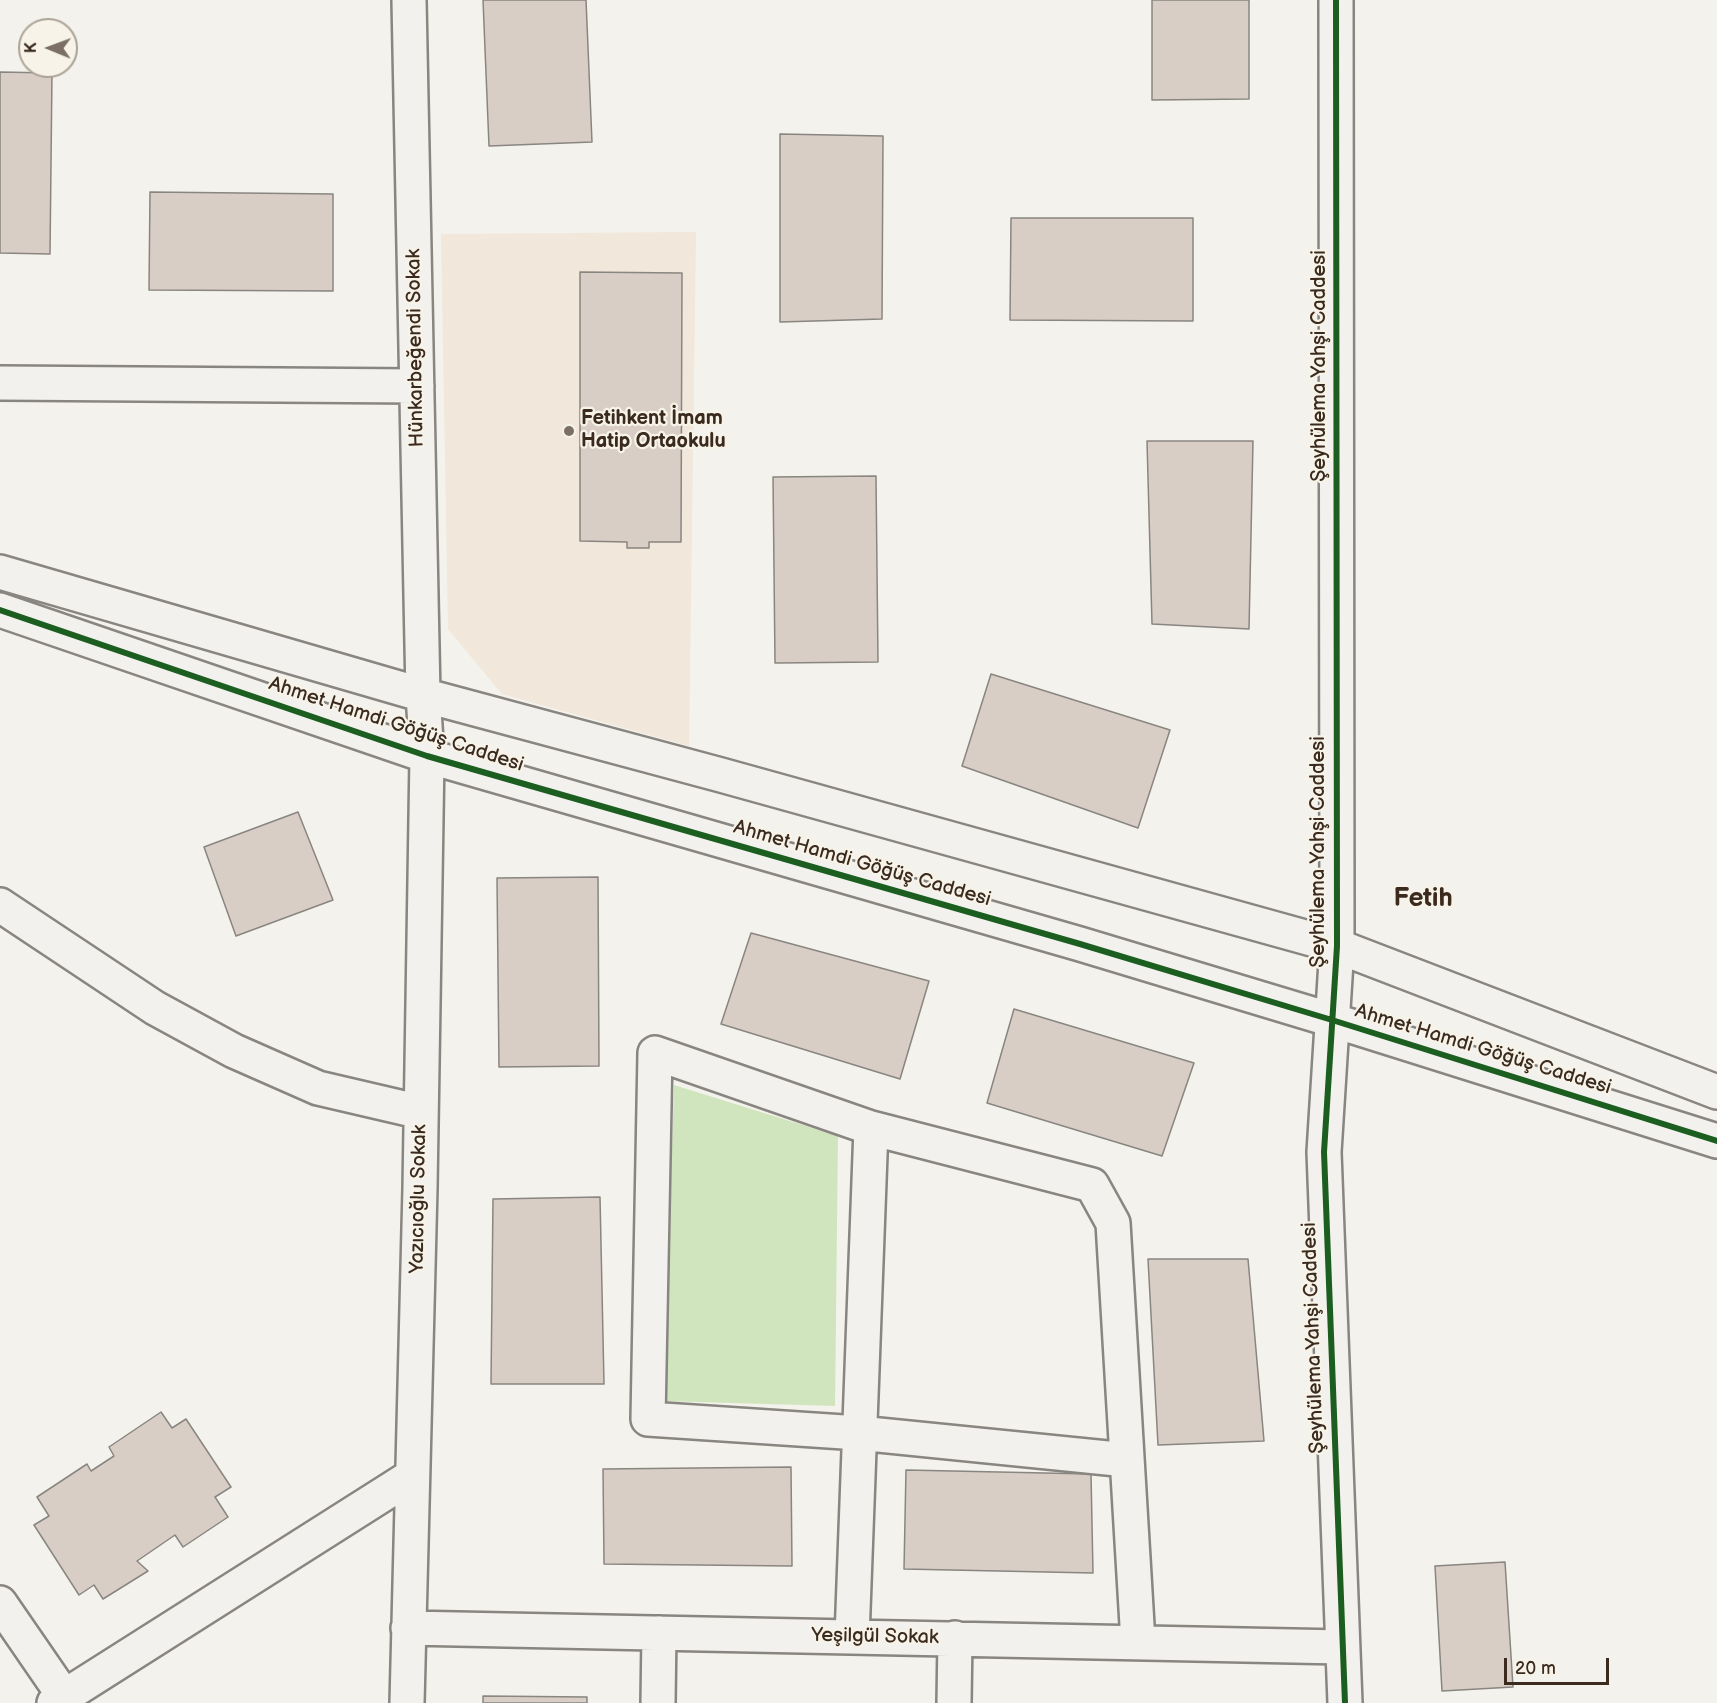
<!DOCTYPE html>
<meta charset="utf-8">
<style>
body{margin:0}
#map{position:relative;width:1717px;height:1703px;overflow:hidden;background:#f4f2ec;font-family:"Balsamiq Sans",sans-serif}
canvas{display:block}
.north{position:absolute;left:18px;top:18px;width:60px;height:60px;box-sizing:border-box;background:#f7f3e8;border:2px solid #aca397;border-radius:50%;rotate:271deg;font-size:16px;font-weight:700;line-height:24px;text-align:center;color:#3b2a1e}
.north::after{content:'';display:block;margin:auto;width:21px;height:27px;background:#7c7066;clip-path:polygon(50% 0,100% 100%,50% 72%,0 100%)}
.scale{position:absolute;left:1504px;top:1658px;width:105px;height:27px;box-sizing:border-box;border:3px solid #3b2a1e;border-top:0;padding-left:8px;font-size:18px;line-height:21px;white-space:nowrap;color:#3b2a1e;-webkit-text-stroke:4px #f7f3e8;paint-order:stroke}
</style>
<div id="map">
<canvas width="1717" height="1703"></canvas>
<div class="north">K</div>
<div class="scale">20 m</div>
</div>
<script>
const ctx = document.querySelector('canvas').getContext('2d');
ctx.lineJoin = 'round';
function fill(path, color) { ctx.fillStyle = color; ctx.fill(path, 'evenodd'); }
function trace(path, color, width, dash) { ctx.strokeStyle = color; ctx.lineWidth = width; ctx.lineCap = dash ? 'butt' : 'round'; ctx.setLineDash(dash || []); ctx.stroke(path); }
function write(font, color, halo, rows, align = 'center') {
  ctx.font = font + ' "Balsamiq Sans",sans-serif'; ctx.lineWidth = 4.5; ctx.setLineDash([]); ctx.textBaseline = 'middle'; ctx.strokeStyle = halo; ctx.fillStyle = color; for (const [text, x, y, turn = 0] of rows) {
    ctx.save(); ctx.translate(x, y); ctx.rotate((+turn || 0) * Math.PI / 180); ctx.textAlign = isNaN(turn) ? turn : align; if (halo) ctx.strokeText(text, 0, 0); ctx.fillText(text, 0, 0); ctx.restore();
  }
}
fill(new Path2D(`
 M696 232 689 746 502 694 448 629 441 234Z`), '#f1e7da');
fill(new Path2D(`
 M674 1085 838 1136 835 1406 664 1401Z`), '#d0e5bd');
const building = new Path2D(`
 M483 0H586L592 142 489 146Z
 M1152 0H1249V99L1152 100Z
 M0 72 52 73 50 254 0 253Z
 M780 134 883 136 882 319 780 322Z
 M150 192 333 194V291L149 290Z
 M1011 218H1193V321L1010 320Z
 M580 272 682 273 681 542H649V548H627V542L580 541Z
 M1147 441H1253L1249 629 1152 624Z
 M876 476 878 662 775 663 773 477Z
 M991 674 1170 730 1138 828 962 766Z
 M298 812 333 900 236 936 204 847Z
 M598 877 599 1066 499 1067 497 878Z
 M751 933 929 981 900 1079 721 1024Z
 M1014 1009 1194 1063 1162 1156 987 1103Z
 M600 1197 604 1384H491L493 1199Z
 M1148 1259H1248L1264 1441 1158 1445Z
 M161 1412 172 1428 186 1419 231 1487 215 1497 228 1517 183 1547 175 1535 137 1561 148 1571 103 1599 94 1585 79 1595 34 1525 49 1516 37 1497 87 1464 91 1471 114 1456 109 1447Z
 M791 1467 792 1566 604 1564 603 1469Z
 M906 1470 1091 1474 1093 1573 904 1569Z
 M1505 1562 1513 1687 1442 1691 1435 1566Z
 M483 1696 587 1697V1703H483Z`);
fill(building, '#d8cec6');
trace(building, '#898580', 1.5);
const minor = new Path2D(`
 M1336 0 1337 946 1324 1152 1345 1703
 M0 383 417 386
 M0 572 423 695 721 775 1337 946 1717 1092
 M0 610 427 756 1080 944 1332 1020 1717 1141
 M0 905 155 1008 234 1051 318 1088 421 1112
 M871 1128 655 1053 648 1419 859 1433 1127 1460
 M0 1603 64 1696
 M408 1628 1342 1647
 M852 1637 871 1128 1092 1185 1113 1223 1138 1642
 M54 1703 412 1476
 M407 1703 420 1188 427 756 423 695 409 0
 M658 1703 659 1633
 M954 1703 955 1638`);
trace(minor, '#898580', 38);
trace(minor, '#f2f1ed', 33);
trace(new Path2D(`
 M1336 0 1337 946 1324 1152 1345 1703
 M0 610 427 756 1080 944 1332 1020 1717 1141`), '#1b5e20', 6);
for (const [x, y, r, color] of [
 [569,431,6,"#7c7066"]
]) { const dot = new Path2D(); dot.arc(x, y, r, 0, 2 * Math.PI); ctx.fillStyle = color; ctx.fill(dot); trace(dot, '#f7f3e8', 2); }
write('20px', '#3b2a1e', '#f7f3e8', [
 ["Hünkarbeğendi Sokak",416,348,-91],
 ["Şeyhülema Yahşi Caddesi",1320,366,-90],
 ["Ahmet Hamdi Göğüş Caddesi",396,725,18],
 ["Şeyhülema Yahşi Caddesi",1319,852,-90],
 ["Ahmet Hamdi Göğüş Caddesi",862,864,16],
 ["Ahmet Hamdi Göğüş Caddesi",1483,1050,17],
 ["Yazıcıoğlu Sokak",419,1199,-89],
 ["Şeyhülema Yahşi Caddesi",1314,1338,-92],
 ["Yeşilgül Sokak",875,1637,1]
]);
write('bold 20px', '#3b2a1e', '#f7f3e8', [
 ["Fetihkent İmam",581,419],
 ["Hatip Ortaokulu",581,442]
], 'left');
write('bold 26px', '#3b2a1e', '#f7f3e8', [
 ["Fetih",1423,899]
]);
</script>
